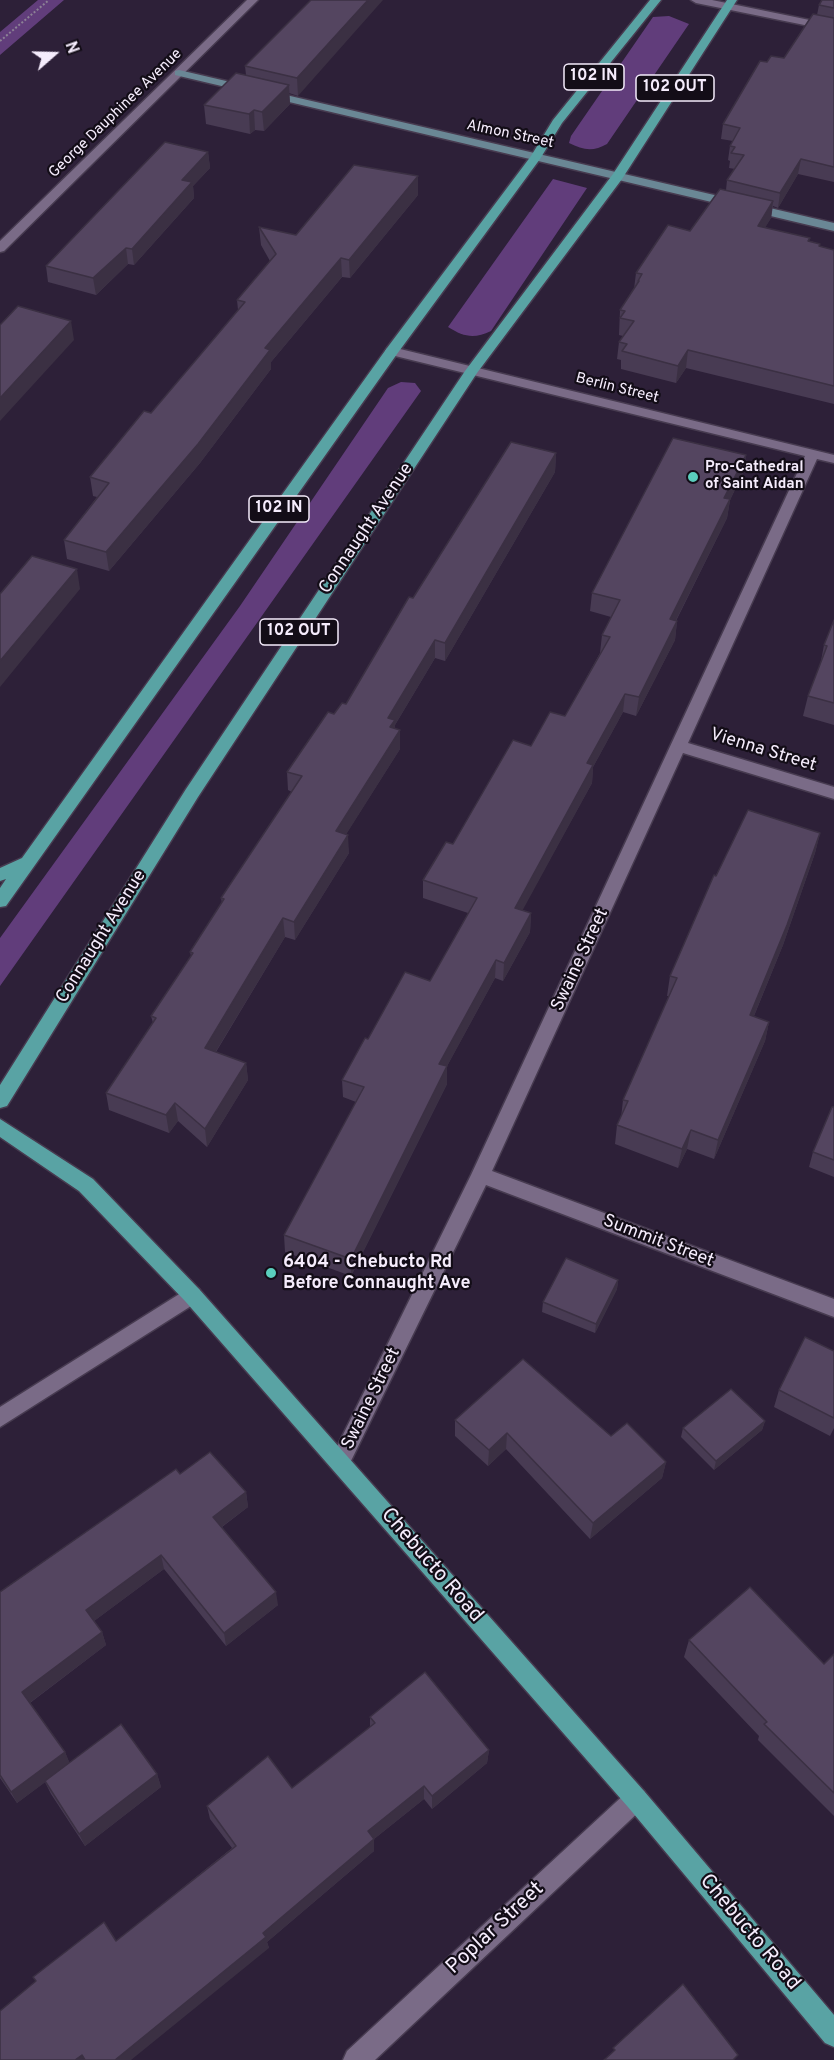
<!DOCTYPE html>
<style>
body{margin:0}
#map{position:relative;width:834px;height:2060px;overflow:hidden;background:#2d2038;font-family:Overpass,sans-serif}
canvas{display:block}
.north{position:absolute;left:24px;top:24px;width:60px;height:60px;-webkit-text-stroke:4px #130d17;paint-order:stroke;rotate:70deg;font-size:16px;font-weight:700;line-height:24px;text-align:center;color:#f5ecfc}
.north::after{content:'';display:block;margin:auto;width:21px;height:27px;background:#f5ecfc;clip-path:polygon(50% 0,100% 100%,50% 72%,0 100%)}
</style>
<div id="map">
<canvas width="834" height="2060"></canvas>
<div class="north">N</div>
</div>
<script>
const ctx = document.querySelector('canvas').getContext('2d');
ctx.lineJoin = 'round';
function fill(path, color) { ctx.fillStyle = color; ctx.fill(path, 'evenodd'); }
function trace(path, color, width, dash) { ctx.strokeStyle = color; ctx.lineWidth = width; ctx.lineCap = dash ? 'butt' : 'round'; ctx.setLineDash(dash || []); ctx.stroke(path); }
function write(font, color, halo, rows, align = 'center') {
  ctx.font = font + ' Overpass,sans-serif'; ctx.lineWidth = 4.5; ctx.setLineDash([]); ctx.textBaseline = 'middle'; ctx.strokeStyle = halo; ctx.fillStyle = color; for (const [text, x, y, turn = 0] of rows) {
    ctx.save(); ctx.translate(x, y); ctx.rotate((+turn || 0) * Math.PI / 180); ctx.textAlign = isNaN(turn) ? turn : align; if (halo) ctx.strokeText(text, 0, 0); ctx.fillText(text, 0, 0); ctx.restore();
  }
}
fill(new Path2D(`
 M38 0H64L0 55V32Z
 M669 16 689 24 607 144C593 152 583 150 569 143L571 136 653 17Z
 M553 179 587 188 491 331C474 339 464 337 448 327Z
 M401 382 415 383 421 391 0 986V938L240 606 388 388Z`), '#613d7b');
const street = new Path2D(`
 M247 0H258L4 251 0 252V241Z
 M691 0H712L834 25V31L696 3Z
 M392 347 834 455V463L817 459 688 743 834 787V799L683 753 492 1171 834 1299V1317L486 1185 347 1469 340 1472 333 1469 329 1462 333 1455 471 1175 805 456 387 354 385 351 387 348Z
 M192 1286 199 1289 202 1295 199 1301 0 1427V1407Z
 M636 1787 644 1791 648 1799 644 1807 375 2060H343L347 2051 628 1791Z`);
const secondary = new Path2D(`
 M179 70 834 223V231L175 75V71Z`);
const primary = new Path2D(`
 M650 0H661L562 123 540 159 397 354 6 906 0 907V888L6 879 0 881V868L22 858 387 348 531 156 553 120Z
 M727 0H737L622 179 477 373 198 797 7 1106 0 1108V1085L186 789 465 371 613 174Z
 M0 1119 93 1179 199 1289 644 1791 834 2015V2047L825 2043 628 1807 185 1301 79 1191 0 1137Z`);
trace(street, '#473b50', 3);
trace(secondary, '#473b50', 3);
trace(primary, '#473b50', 3);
trace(new Path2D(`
 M0 41 49 0`), '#8c8195', 2, [2, 2]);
fill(street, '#7a6b87');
fill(secondary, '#6a8795');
fill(primary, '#59a3a4');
fill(new Path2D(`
 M311 0 298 96 289 93 290 104 264 131 255 130 250 134 206 124 204 105 246 75 245 66Z
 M834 0V182L798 174 778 208 773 206 771 218 765 227 820 244V246L834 250V404L686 368 676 383 621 369V360L617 359 619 342 623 336 619 335 620 310 634 289 636 273 690 231 726 190 727 180 735 169 729 168 730 161 728 160 730 146 733 141 721 139 723 124 767 62 784 58 817 15 819 5Z
 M208 152 210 168 193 186 194 198 134 265 128 264 96 295 48 282 46 266Z
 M418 195 350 278 342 277 271 362V369L200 463 109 571 67 559 64 540 97 497 93 496 90 477 151 413 238 310 237 300 270 261 261 245 259 227 296 235Z
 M556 453 555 472 445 661 435 658 395 725V729L400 730V749L346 834 349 853 295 940 285 937 216 1052 246 1063 248 1080 207 1147 178 1121 169 1133 109 1110 106 1093 153 1023 151 1016 191 956 190 952 222 903 221 898 292 792 288 790 287 772 334 714 346 704 413 598Z
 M746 455 743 473 730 500 727 518 676 621H677L675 640 636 716 623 712 593 767 592 783 522 910 531 913 530 932 503 981 495 978 447 1066V1084L351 1276 285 1252 284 1235 356 1102 343 1097 342 1080 368 1039 430 981 468 913 423 898V880L531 746 565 716 600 653 602 635 611 617 590 611 592 593Z
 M834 620V725L803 716 808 696 820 666 824 645Z
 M820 833 815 853 783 945 754 1016 769 1022 765 1041 714 1159 687 1149 678 1168 615 1144 617 1125 621 1118 623 1100 669 996H667L670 976 716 876Z
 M834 1107V1177L809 1167 813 1152Z
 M618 1280 617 1289 595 1333 542 1312 543 1302Z
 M834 1351V1428L830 1436 774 1407 779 1390Z
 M455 1420 611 1436 666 1462 662 1478 590 1539 506 1449 488 1466 455 1436Z
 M765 1421 762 1430 714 1470 681 1437 683 1428Z
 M246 1492 248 1507 222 1527 278 1605 226 1646 164 1569 94 1621 102 1632 106 1645 30 1703 65 1752 69 1762 157 1774 161 1787 85 1846 51 1794 45 1782 17 1803 0 1778V1592Z
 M689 1640 824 1664 834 1654V1816L758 1740 759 1736 684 1657Z
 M370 1717 489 1750 487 1763 432 1809 424 1799 374 1839V1851L267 1942 269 1948 116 1941 232 1848 210 1819 207 1806 292 1788 370 1727Z`), '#483b53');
fill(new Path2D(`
 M368 0H383L298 96 297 78Z
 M289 85 290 104 264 131 262 112Z
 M254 110 255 130 250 134 249 114Z
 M208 152 210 168 193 186 194 198 134 265 132 249 182 180Z
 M801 159 798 174 778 208 780 193Z
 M418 176V195L350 278 349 260Z
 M773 201 771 218 756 243 758 226Z
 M126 248 128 264 96 295 93 278Z
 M341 258 342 277 271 362V369L200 463 109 571 106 552 265 348Z
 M71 321 74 340 0 421V398Z
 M688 350 686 368 676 383 678 366Z
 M556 453 555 472 445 661V643Z
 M746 455 743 473 730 500 727 518 667 638 670 619 724 498Z
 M77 569 80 589 0 687V661Z
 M677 621 675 640 636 716 639 697Z
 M435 640V658L395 725V738L400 730V749L337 849 336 831 388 718Z
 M625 694 623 712 593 767 592 783 514 926 515 908 587 763Z
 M820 833 815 853 783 945 746 1035 750 1015Z
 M348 835 349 853 295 940 294 922Z
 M531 913 530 932 503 981 504 963Z
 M283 918 285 937 207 1066 205 1048Z
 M496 960 495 978 439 1081V1064Z
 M769 1022 765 1041 714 1159 718 1140Z
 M246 1063 248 1080 207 1147 205 1129Z
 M447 1066V1084L351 1276V1259Z
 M175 1103 178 1121 169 1133 166 1115Z
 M691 1130 687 1149 678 1168 682 1149Z
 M618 1280 617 1289 595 1333 596 1324Z
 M765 1421 762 1430 714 1470 716 1461Z
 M507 1433 506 1449 488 1466 489 1450Z
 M666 1462 662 1478 590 1539 593 1523Z
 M246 1492 248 1507 216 1531 213 1517Z
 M161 1555 164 1569 90 1624 86 1610Z
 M276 1592 278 1605 226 1646 224 1633Z
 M102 1632 106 1645 28 1704 22 1692Z
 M489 1750 487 1763 432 1809V1796Z
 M65 1752 70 1764 17 1803 11 1792Z
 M157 1774 161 1787 85 1846 79 1834Z
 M424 1786V1799L374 1839V1851L267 1942 269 1948 131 2060H115L263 1933 368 1831Z
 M82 2055 85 2060H75Z`), '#3b3043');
const building = new Path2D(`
 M311 0H368L297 78 245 66Z
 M822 0H834V8L819 5Z
 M813 14 834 18V167L801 159 780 193 727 180 744 155 731 153 735 147 730 146 740 128 723 124 760 61 767 62 771 56 784 58Z
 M236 73 289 85 262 112 254 110 249 114 204 105Z
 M165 142 208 152 182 180 192 182 132 249 126 248 93 278 46 266Z
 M354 165 418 176 349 260 341 258 265 348 270 350 198 444 106 552 64 540 109 483 90 477 144 411 151 413 245 302 237 300 276 254 259 227 296 235Z
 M720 189 773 201 758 226 810 238 808 241 820 244 819 246 834 250V386L688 350 678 366 622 351 627 344 619 342 634 321 620 318 625 311 620 310 639 281H638L642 274 636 273 668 225 690 231Z
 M18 306 71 321 0 398V325Z
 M673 438 746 455 724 498 730 499 670 619 677 621 639 697 625 694 587 763 593 765 515 908 531 913 504 963 496 960 439 1064 447 1066 351 1259 284 1235 364 1087 342 1080 365 1038 368 1039 405 972 430 981 477 898 423 880 446 842 453 844 513 740 531 746 550 712 565 716 610 637 602 635 620 600 592 593Z
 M511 442 556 453 445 643 435 640 388 718 395 720 390 727 400 730 336 831 348 835 294 922 283 918 205 1048 246 1063 205 1129 175 1103 166 1115 106 1093 156 1018 151 1016 193 953 190 952 224 899 221 898 302 776 287 772 328 712 334 714 342 703 346 704 409 597 413 598Z
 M32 556 77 569 0 661V594Z
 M834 620V703L808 696 827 646 824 645Z
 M748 810 820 833 787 925 750 1015 769 1022 718 1140 691 1130 682 1149 617 1125 628 1101 623 1100 677 978 670 976 714 875 716 876Z
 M832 1107H834V1160L813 1152Z
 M566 1258 618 1280 596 1324 543 1302Z
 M805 1337 834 1351V1418L779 1390Z
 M523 1359 611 1436 627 1423 666 1462 593 1523 507 1433 489 1450 455 1420Z
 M731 1389 765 1421 716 1461 683 1428Z
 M210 1452 246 1492 213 1517 276 1592 224 1633 161 1555 86 1610 102 1632 22 1692 65 1752 11 1792 0 1775V1592L176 1469 180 1474Z
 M750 1587 824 1664 834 1654V1793L764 1724 767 1722 689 1640Z
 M425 1672 489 1750 432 1796 424 1786 368 1831 374 1839 263 1933 266 1937 115 2060H85L82 2055 75 2060H0V2011L36 1981 33 1977 104 1922 116 1941 236 1846 207 1806 268 1756 292 1788 375 1723 370 1717Z
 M121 1724 157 1774 79 1834 45 1781Z
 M683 1984 738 2055 733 2060H604L615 2050 613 2048Z`);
fill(building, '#544560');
trace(building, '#3b3043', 1.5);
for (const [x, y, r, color] of [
 [693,477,6,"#5acebd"],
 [271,1273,6,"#5acebd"]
]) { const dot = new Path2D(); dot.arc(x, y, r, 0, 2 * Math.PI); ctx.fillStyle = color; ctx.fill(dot); trace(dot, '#130d17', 2); }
write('15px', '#f5ecfc', '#130d17', [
 ["George Dauphinee Avenue",116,114,-44],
 ["Almon Street",510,135,12],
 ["Berlin Street",617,389,14]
]);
write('bold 15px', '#f5ecfc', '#130d17', [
 ["Pro-Cathedral",705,468],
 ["of Saint Aidan",705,485]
], 'left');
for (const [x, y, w] of [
 [594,77,60],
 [675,88,78],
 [279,509,60],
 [299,632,78]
]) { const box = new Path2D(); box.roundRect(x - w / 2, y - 13, w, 26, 4.5); ctx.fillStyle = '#130d17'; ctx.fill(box); trace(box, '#f5ecfc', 1.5); }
write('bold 16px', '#f5ecfc', null, [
 ["102 IN",594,77],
 ["102 OUT",675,88],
 ["102 IN",279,509],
 ["102 OUT",299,632]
]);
write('18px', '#f5ecfc', '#130d17', [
 ["Connaught Avenue",367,529,-56],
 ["Vienna Street",763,751,17],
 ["Connaught Avenue",102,937,-58],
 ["Swaine Street",581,960,-65],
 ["Summit Street",658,1242,21],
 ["Swaine Street",372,1399,-64]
]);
write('bold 18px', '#f5ecfc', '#130d17', [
 ["6404 - Chebucto Rd",283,1263],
 ["Before Connaught Ave",283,1284]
], 'left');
write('21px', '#f5ecfc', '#130d17', [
 ["Chebucto Road",431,1566,49],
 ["Poplar Street",496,1929,-43],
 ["Chebucto Road",749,1933,50]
]);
</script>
